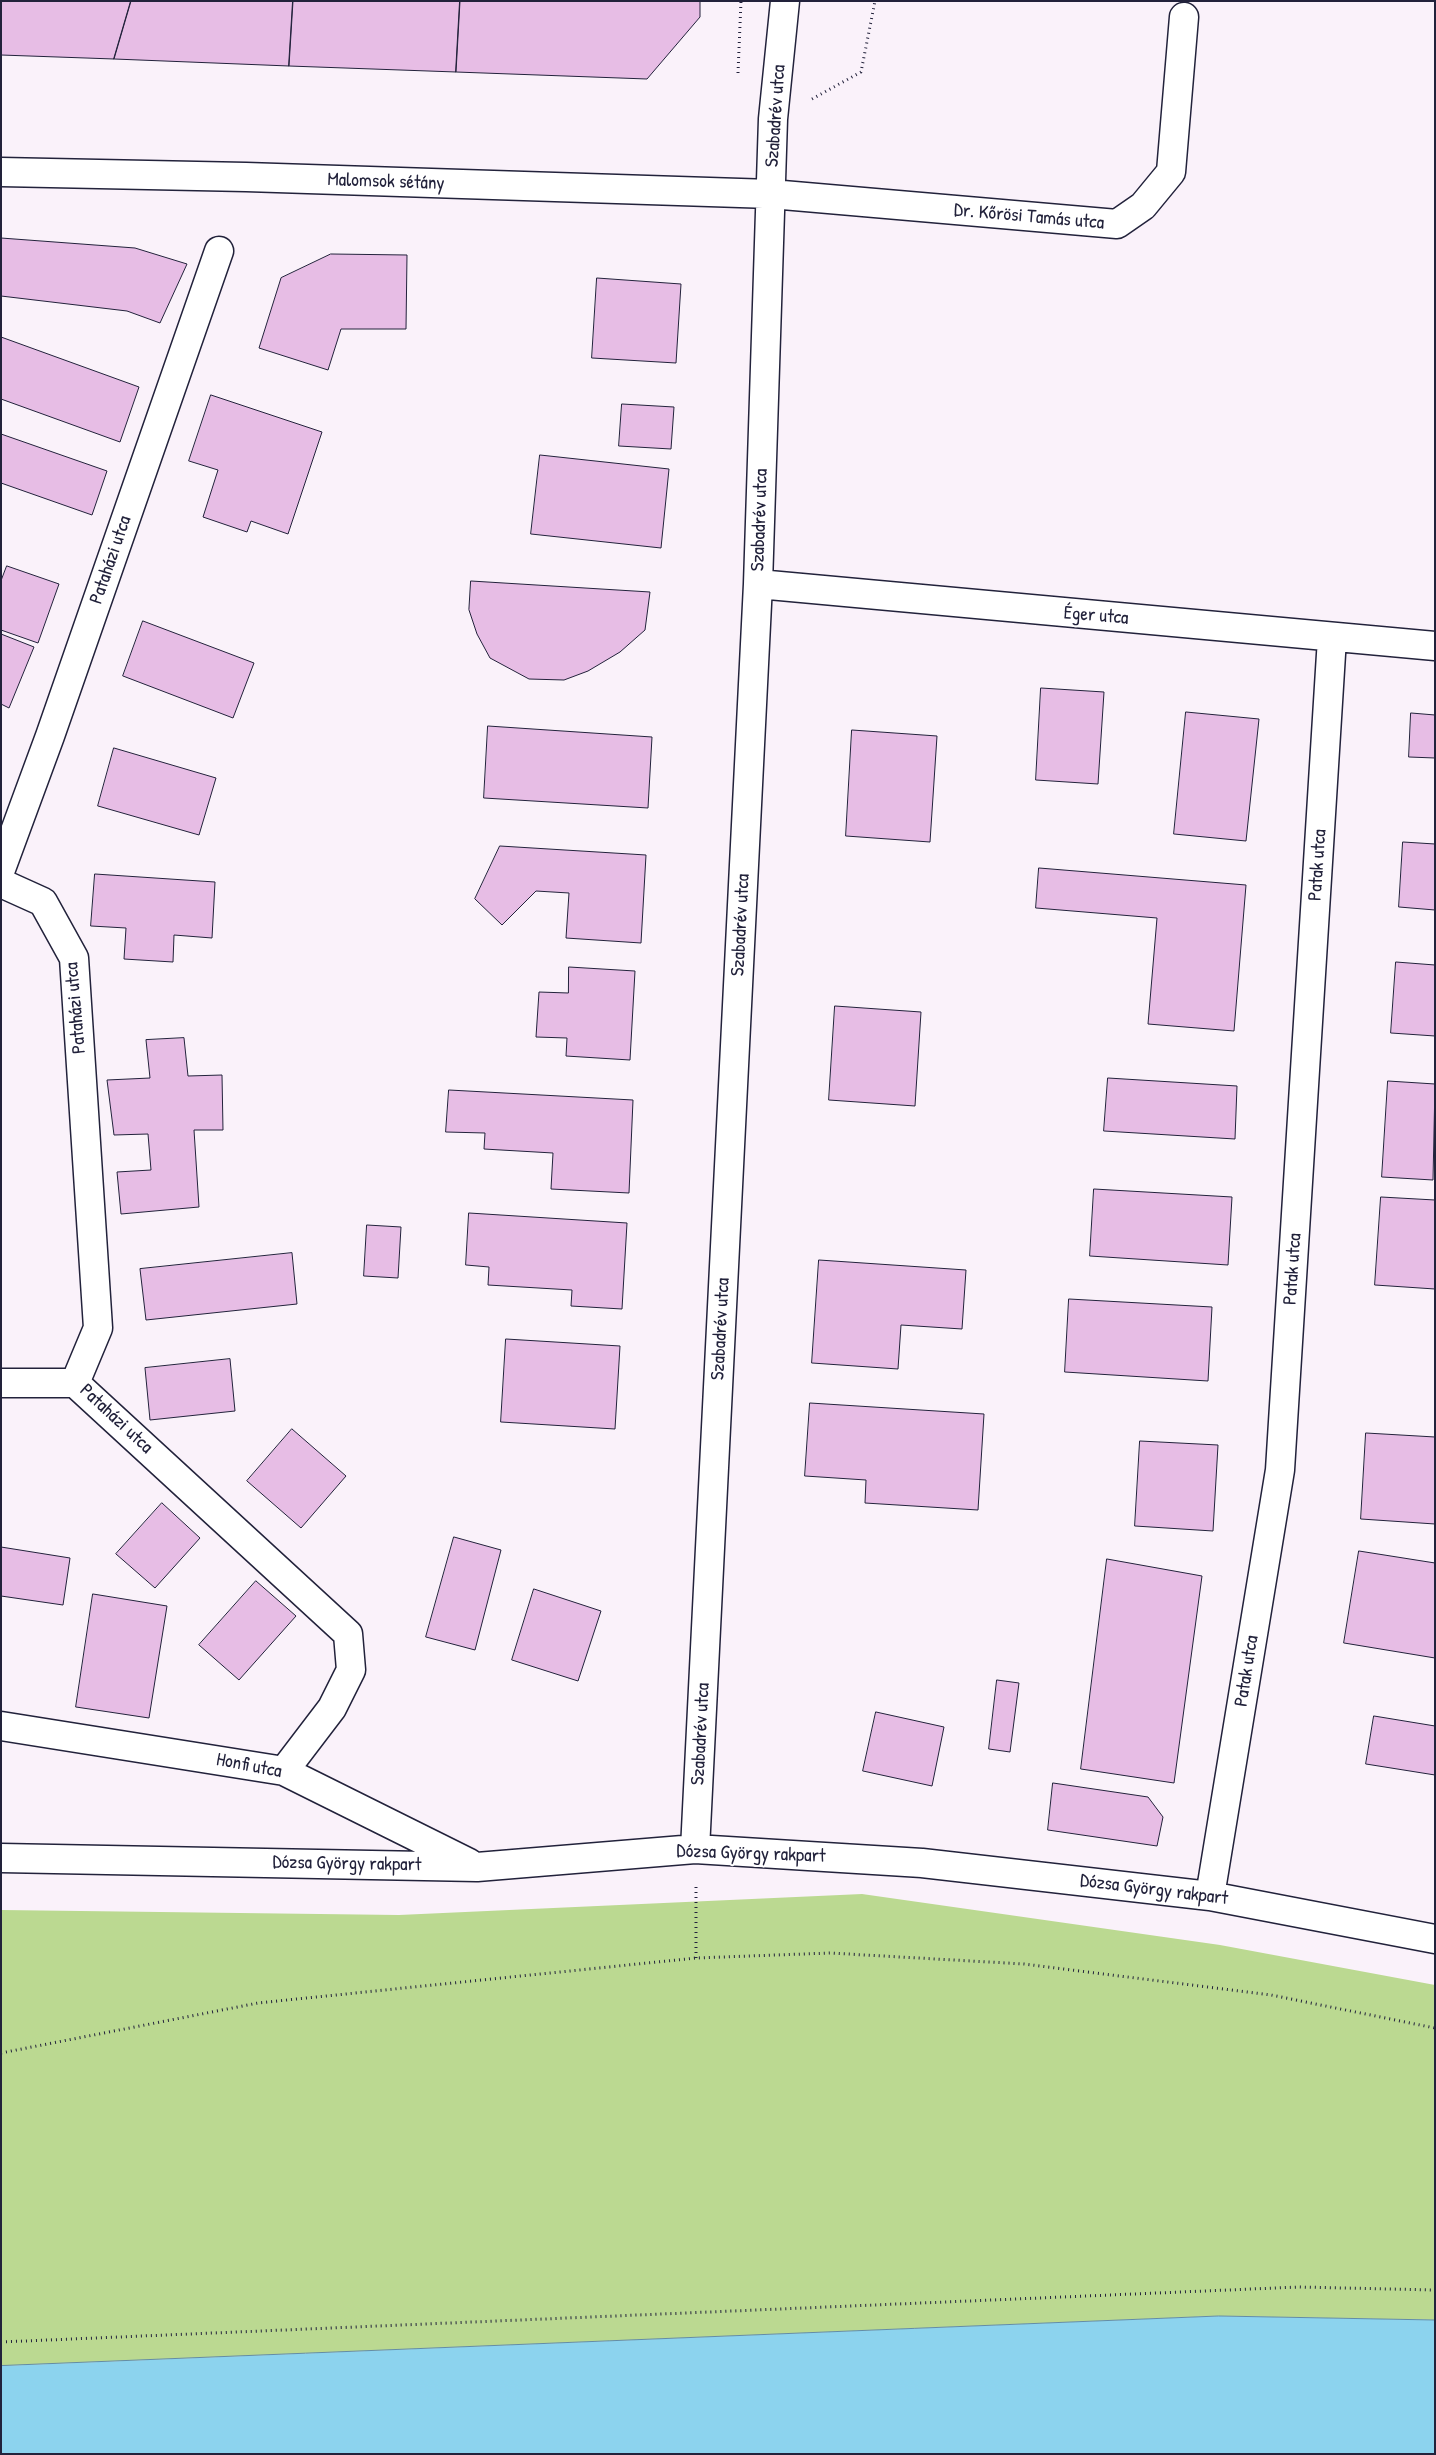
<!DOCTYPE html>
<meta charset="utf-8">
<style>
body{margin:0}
#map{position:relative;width:1436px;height:2455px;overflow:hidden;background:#faf2fa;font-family:"Patrick Hand",sans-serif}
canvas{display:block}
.frame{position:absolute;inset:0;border:2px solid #22223b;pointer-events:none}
</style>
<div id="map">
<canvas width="1436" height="2455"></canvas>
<div class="frame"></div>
</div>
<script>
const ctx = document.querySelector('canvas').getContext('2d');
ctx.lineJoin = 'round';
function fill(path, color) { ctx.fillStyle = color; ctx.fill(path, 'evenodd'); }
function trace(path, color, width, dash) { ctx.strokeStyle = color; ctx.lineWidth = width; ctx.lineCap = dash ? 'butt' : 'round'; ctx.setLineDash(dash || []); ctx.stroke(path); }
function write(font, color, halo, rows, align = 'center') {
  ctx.font = font + ' "Patrick Hand",sans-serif'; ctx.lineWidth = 4; ctx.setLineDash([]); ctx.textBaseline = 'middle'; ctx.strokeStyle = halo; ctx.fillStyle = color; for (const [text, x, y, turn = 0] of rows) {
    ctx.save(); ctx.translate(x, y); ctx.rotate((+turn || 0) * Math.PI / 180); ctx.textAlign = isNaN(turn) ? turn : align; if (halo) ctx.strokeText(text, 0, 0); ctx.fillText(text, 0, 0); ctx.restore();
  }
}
fill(new Path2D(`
 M862 1894 1220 1945 1435 1985V2320L1219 2316 1 2366V1910L399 1915Z`), '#bbd991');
const water = new Path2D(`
 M1219 2316 1435 2320V2454H1V2366Z`);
fill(water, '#8cd3ee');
trace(water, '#628ca6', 1);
const building = new Path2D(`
 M1 1H131L114 59 1 55Z
 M131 1H293L289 66 114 59Z
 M293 1H460L456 72 289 66Z
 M460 1H700V17L647 79 456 72Z
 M1 238 135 248 187 264 160 323 127 311 1 296Z
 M331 254 407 255 406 329H341L328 370 259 348 281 278Z
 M597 278 681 284 676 363 592 358Z
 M1 337 139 387 120 442 1 399Z
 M211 395 322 432 288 534 251 521 247 532 203 517 218 470 189 461Z
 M622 404 674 407 671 449 619 446Z
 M1 434 107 471 92 515 1 483Z
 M540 455 669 469 661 548 531 534Z
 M7 566 59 584 38 643 1 630V581Z
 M471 581 650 592 645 630 620 652 588 671 564 680 529 679 490 658 477 634 469 610Z
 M143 621 254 663 233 718 123 676Z
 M1 634 34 647 9 708 1 704Z
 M1041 688 1104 692 1098 784 1036 780Z
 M1186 712 1259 719 1246 841 1174 834Z
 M1411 713 1435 715V758L1409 757Z
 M488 726 652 737 648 808 484 798Z
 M852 730 937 736 930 842 846 836Z
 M114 748 216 778 199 835 98 806Z
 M1403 842 1435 844V910L1399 907Z
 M500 846 646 855 641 943 566 938 569 893 536 891 502 925 475 899Z
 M1039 868 1246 885 1234 1031 1148 1024 1157 918 1036 908Z
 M95 874 215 882 212 938 174 935 173 962 124 959 126 928 91 926Z
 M1396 962 1435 965V1036L1391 1033Z
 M569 967 635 971 630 1060 566 1056 567 1038 536 1037 539 992 568 993Z
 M835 1006 921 1012 915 1106 829 1100Z
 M184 1038 188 1076 222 1075 223 1130H194L199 1207 121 1214 117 1172 151 1170 148 1134 114 1135 107 1080 150 1078 146 1040Z
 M1108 1078 1237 1086 1235 1139 1104 1131Z
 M1388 1081 1435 1084 1433 1180 1382 1177Z
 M449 1090 633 1100 629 1193 551 1189 553 1153 484 1149 485 1133 446 1132Z
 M1094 1189 1232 1197 1228 1265 1090 1256Z
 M1381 1197 1435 1200V1289L1375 1285Z
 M469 1213 627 1223 622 1309 571 1306 572 1290 488 1285 489 1267 466 1265Z
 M367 1225 401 1227 398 1278 364 1276Z
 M292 1253 297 1304 146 1320 140 1269Z
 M819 1260 966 1270 962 1329 901 1325 898 1369 812 1363Z
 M1069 1299 1212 1307 1208 1381 1065 1372Z
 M506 1339 620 1346 615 1429 501 1422Z
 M230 1359 235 1411 150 1420 145 1368Z
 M810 1403 984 1414 978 1510 865 1503 866 1480 805 1476Z
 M292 1429 346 1476 301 1528 247 1481Z
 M1366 1433 1435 1437V1524L1361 1519Z
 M1140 1441 1218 1445 1213 1531 1135 1526Z
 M162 1503 200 1538 155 1588 116 1554Z
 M454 1537 501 1550 475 1650 426 1637Z
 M1 1547 70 1558 63 1605 1 1596Z
 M1359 1551 1435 1563V1658L1344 1643Z
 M1107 1559 1202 1576 1174 1783 1081 1769Z
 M256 1581 296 1616 239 1680 199 1645Z
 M534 1589 601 1611 578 1681 512 1660Z
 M93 1594 167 1606 149 1718 76 1707Z
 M997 1680 1019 1683 1010 1752 989 1749Z
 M876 1712 944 1727 932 1786 863 1771Z
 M1374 1716 1435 1726V1775L1366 1764Z
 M1053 1783 1148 1797 1163 1817 1157 1846 1048 1830Z`);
fill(building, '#e7bde5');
trace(building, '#22223b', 1);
const street = new Path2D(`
 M1 172 246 177 771 194 1117 224 1143 206 1171 172 1184 17
 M758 584 1435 646
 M1 869 50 736 219 251
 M1 883 43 902 74 958 98 1328 75 1383 348 1634 351 1670 332 1708 284 1771
 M1 1383H75
 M1 1726 284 1771 469 1863
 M695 1849 758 584 773 119 785 1
 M1 1858 477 1867 695 1849 922 1863 1210 1896 1435 1939
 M1210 1896 1280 1470 1332 638`);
trace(street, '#22223b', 31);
trace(new Path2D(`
 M738 73 741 1
 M812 99 861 72 875 1
 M696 1887V1958
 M1 2053 258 2003 696 1958 830 1953 1024 1964 1271 1995 1435 2028
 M1 2342 1299 2287 1435 2290`), '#22223b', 3, [1, 4]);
trace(street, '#fff', 28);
write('19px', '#22223b', '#fff', [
 ["Szabadrév utca",776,116,-86],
 ["Malomsok sétány",386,182,2],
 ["Dr. Kőrösi Tamás utca",1029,217,5],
 ["Szabadrév utca",760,520,-88],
 ["Pataházi utca",111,560,-71],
 ["Éger utca",1096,616,5],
 ["Patak utca",1318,865,-86],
 ["Szabadrév utca",741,925,-87],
 ["Pataházi utca",76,1008,-95],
 ["Patak utca",1293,1269,-86],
 ["Szabadrév utca",721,1329,-87],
 ["Pataházi utca",116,1419,43],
 ["Patak utca",1247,1671,-81],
 ["Szabadrév utca",701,1734,-87],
 ["Honfi utca",249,1766,11],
 ["Dózsa György rakpart",751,1854,2],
 ["Dózsa György rakpart",347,1864,1],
 ["Dózsa György rakpart",1154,1890,7]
]);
</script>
